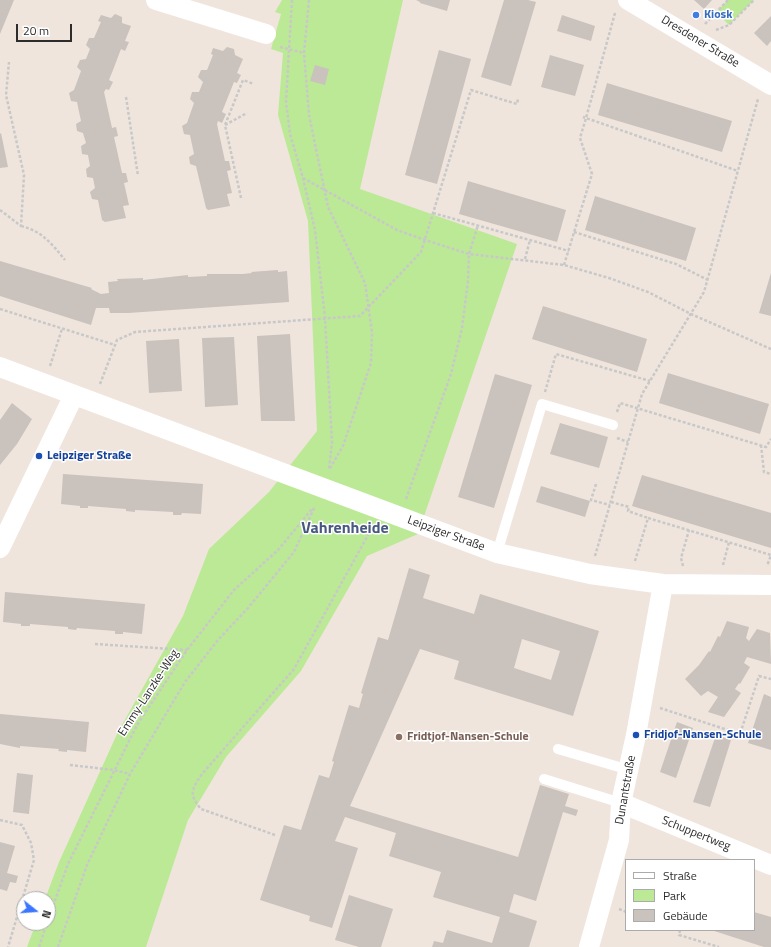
<!DOCTYPE html>
<meta charset="utf-8">
<style>
body{margin:0}
#map{position:relative;width:771px;height:947px;overflow:hidden;background:#efe5dd;font-family:"Titillium Web",sans-serif}
canvas{display:block}
.legend{position:absolute;left:625px;top:859px;width:130px;height:72px;box-sizing:border-box;background:#fff;border:1px solid #ababab;margin:0;padding:5px 7px;list-style:none;font-size:12px;color:#2c2c2c}
.legend li{display:flex;align-items:center;gap:8px;height:20px}
.legend b{width:20px;border:1px solid #ababab}
.north{position:absolute;left:16px;top:891px;width:40px;height:40px;box-sizing:border-box;background:#fff;border:1px solid #ababab;border-radius:50%;rotate:107deg;font-size:11px;font-weight:700;line-height:16px;text-align:center;color:#2c2c2c}
.north::after{content:'';display:block;margin:auto;width:14px;height:18px;background:#3a76ff;clip-path:polygon(50% 0,100% 100%,50% 72%,0 100%)}
.scale{position:absolute;left:16px;top:24px;width:56px;height:18px;box-sizing:border-box;border:2px solid #2c2c2c;border-top:0;padding-left:5px;font-size:12px;line-height:14px;white-space:nowrap;color:#2c2c2c;-webkit-text-stroke:3px #fff;paint-order:stroke}
</style>
<div id="map">
<canvas width="771" height="947"></canvas>
<ul class="legend">
<li><b style="height:5px;background:#fff"></b>Straße</li>
<li><b style="height:11px;background:#bce996"></b>Park</li>
<li><b style="height:11px;background:#cac2bd"></b>Gebäude</li>
</ul>
<div class="north">N</div>
<div class="scale">20 m</div>
</div>
<script>
const ctx = document.querySelector('canvas').getContext('2d');
ctx.lineJoin = 'round';
function fill(path, color) { ctx.fillStyle = color; ctx.fill(path, 'evenodd'); }
function trace(path, color, width, dash) { ctx.strokeStyle = color; ctx.lineWidth = width; ctx.lineCap = dash ? 'butt' : 'round'; ctx.setLineDash(dash || []); ctx.stroke(path); }
function write(font, color, halo, rows, align = 'center') {
  ctx.font = font + ' "Titillium Web",sans-serif'; ctx.lineWidth = 3; ctx.setLineDash([]); ctx.textBaseline = 'middle'; ctx.strokeStyle = halo; ctx.fillStyle = color; for (const [text, x, y, turn = 0] of rows) {
    ctx.save(); ctx.translate(x, y); ctx.rotate((+turn || 0) * Math.PI / 180); ctx.textAlign = isNaN(turn) ? turn : align; if (halo) ctx.strokeText(text, 0, 0); ctx.fillText(text, 0, 0); ctx.restore();
  }
}
fill(new Path2D(`
 M282 0H403L360 189 517 244 418 534 367 556 301 671 226 757 188 820 146 947H27L36 923H48V899H45L59 862 117 734 183 616 209 549 269 492 317 431 308 221 278 115 283 53 271 49 281 14 275 12Z
 M728 0H754L729 25 716 12Z`), '#bce996');
fill(new Path2D(`
 M0 0H14L0 34Z
 M416 0H450L447 11 420 3V2Z
 M504 0H528L536 2 511 86 481 77Z
 M694 0H712L704 9Z
 M115 14 122 17V23L131 26 125 41 129 42 125 51 121 49 113 70 109 80 113 82 109 90 106 89 104 92 112 128 116 127 118 136 114 137 122 173H126L128 182 124 183 129 205 123 206 126 218 105 222 102 220 98 200 92 199 90 192 95 188 93 178 87 177 86 169 90 166 88 155 82 154 81 146 86 143 83 133 77 131 76 124 81 121 77 102 71 101 69 93 74 90 81 71 77 67 80 60 86 59 90 49 86 45 89 38H94L101 22 98 21 101 15 111 18Z
 M562 15 595 26 591 41 557 31Z
 M771 16V41L767 46 754 33Z
 M227 47 234 49 235 55 243 59 237 73 241 75 237 83 234 82 222 112 226 114 222 123 218 121 217 124 225 161H229L231 170 227 171 232 193 227 194 230 206 208 210 206 208 196 166 190 164 189 157 194 154 190 135 184 134 182 126 187 123 194 103 190 99 192 92H199L203 82 198 77 201 70H207L213 55 211 54 213 48 223 51Z
 M439 50 471 59 437 184 405 175Z
 M550 55 584 65 575 96 541 87Z
 M315 65 329 69 325 85 310 81Z
 M607 83 732 121 722 152 598 115Z
 M1 133 8 167 0 168V134Z
 M468 181 566 210 557 242 459 214Z
 M595 196 696 228 686 261 585 230Z
 M0 261 92 288 91 289 101 294 109 293 108 282 118 281 117 279 143 278V280L188 275V277L207 276V274H243L252 273 251 272 278 270V272L287 271 289 302 128 313H110L109 308H96L91 325 0 296Z
 M771 273V316L759 313Z
 M543 306 647 339 637 372 532 339Z
 M290 334 295 421H261L257 336Z
 M234 337 238 405 205 407 202 338Z
 M179 339 182 391 149 393 146 341Z
 M668 373 769 404 760 434 659 403Z
 M495 374 532 385 494 508 458 497Z
 M12 403 32 419 17 444 0 465V420Z
 M560 423 608 437 599 468 550 454Z
 M63 474 203 484 201 514 182 513 181 515H173V512L135 510V512L126 511V509L88 506V508H80V506L61 504Z
 M642 475 771 513V548L632 506Z
 M541 486 590 501 585 517 536 502Z
 M409 568 430 575 423 598 474 614 480 594 599 631 573 716 454 679 459 661 420 649 350 806 518 857 540 785 569 794 565 806 578 810 576 816 563 812 536 901 514 894 509 912 537 921 529 947H432L434 941 443 943 447 930 492 943 500 917 433 897 441 872 389 856 396 833 345 817 335 841 358 848 332 928 309 921 310 916 260 900 284 825 301 830 319 775 329 778 334 762 332 761 349 705 359 708 363 694 361 693 378 637 388 640ZM522 639 560 651 551 680 514 668Z
 M5 592 145 604 142 634 123 632V634H115V631L77 628 76 630 68 629V627L30 624V626H21V624L3 622Z
 M727 621 749 627 746 638 749 641 757 629 770 633 771 664 747 657 744 663 750 667 740 684 739 683 735 689 741 693 724 717 708 712 718 697 708 691 701 696 685 679 699 665 709 651 710 652 718 636 720 637Z
 M764 694 771 697V750L748 743Z
 M0 714 89 722 86 752 67 750V752L58 751 59 749 20 746V748L0 744Z
 M677 722 693 728 676 778 660 772Z
 M716 735 731 740 710 807 693 802Z
 M17 773 33 775 29 814 13 812Z
 M0 842 15 846 7 873 18 876 16 883 10 882 7 891 0 889Z
 M349 895 393 909 381 947H359L335 940Z
 M754 912 771 917V947H764L711 930H754Z`), '#cac2bd');
trace(new Path2D(`
 M292 0 286 102 290 134 303 178 315 230 325 318 332 442 329 469
 M309 0 304 53 309 115 328 207 365 283 372 332 371 363 343 446 329 470
 M615 13 586 118 738 171
 M705 24 728 0
 M716 30 729 25 754 0
 M280 47 304 53
 M126 97 138 176
 M225 125 247 113
 M303 178 397 230 425 240 469 254 564 265 609 278 648 292 691 314 771 349
 M241 198 225 125 243 80 254 84
 M0 210 21 226 24 175 6 95 9 62
 M433 213 569 251
 M21 226C42 231 52 244 65 260
 M574 232 676 264 708 280
 M525 259 530 240
 M564 265 592 174 580 138 586 118 583 117
 M0 309 115 345
 M50 366 62 329
 M100 384 117 340 135 332 360 316 421 252 471 90 517 104 518 99
 M545 392 556 354 650 381
 M617 412 620 403 766 447 771 439
 M617 438 628 442
 M761 445 764 472 771 474
 M596 484 591 500 610 505
 M406 499 451 374 462 328 468 281 469 254 478 225
 M611 502 629 507 628 511 648 518
 M595 556 642 394 704 292 758 99
 M635 561 648 518 771 555 767 566
 M723 565 729 542
 M683 566 681 558 689 530
 M95 644 187 650
 M660 708 740 734 759 676 771 679
 M70 765 114 770 130 774
 M0 820 22 825 31 843 34 860 8 947
 M275 835 201 809C188 794 192 789 202 774L294 669 373 526
 M619 909 626 912
 M48 920 68 864 137 725 187 650 234 590 278 550 312 509
 M680 930 679 935 719 947
 M39 947 47 923
 M58 947 87 865 130 774 185 682 218 640 248 608 294 552 315 506`), '#c8c8c8', 2.5, [3, 2]);
trace(new Path2D(`
 M497 553 542 404 613 425
 M558 749 629 770
 M544 779 621 803`), '#fff', 10);
trace(new Path2D(`
 M156 0 266 34
 M628 0 771 85
 M0 367 497 553 590 574 663 584 771 585
 M0 548 74 395
 M621 803 771 865
 M589 947 619 840 621 803 636 735 663 584`), '#fff', 20);
for (const [x, y, r, color] of [
 [696,15,4,"#3f7fe0"],
 [39,456,4,"#1a4fb4"],
 [636,735,4,"#1a4fb4"],
 [399,737,4,"#8d6e63"]
]) { const dot = new Path2D(); dot.arc(x, y, r, 0, 2 * Math.PI); ctx.fillStyle = color; ctx.fill(dot); trace(dot, '#fff', 1.5); }
write('bold 12px', '#366cbe', '#fff', [
 ["Kiosk",704,15]
], 'left');
write('12px', '#2c2c2c', '#fff', [
 ["Dresdener Straße",700,42,31],
 ["Leipziger Straße",446,534,20],
 ["Emmy-Lanzke-Weg",149,693,-57],
 ["Dunantstraße",626,790,-80],
 ["Schuppertweg",696,834,22]
]);
write('bold 12px', '#164399', '#fff', [
 ["Leipziger Straße",47,456],
 ["Fridjof-Nansen-Schule",644,735]
], 'left');
write('bold 12px', '#785e54', '#fff', [
 ["Fridtjof-Nansen-Schule",407,737]
], 'left');
write('bold 16px', '#485981', '#fff', [
 ["Vahrenheide",345,529]
]);
</script>
